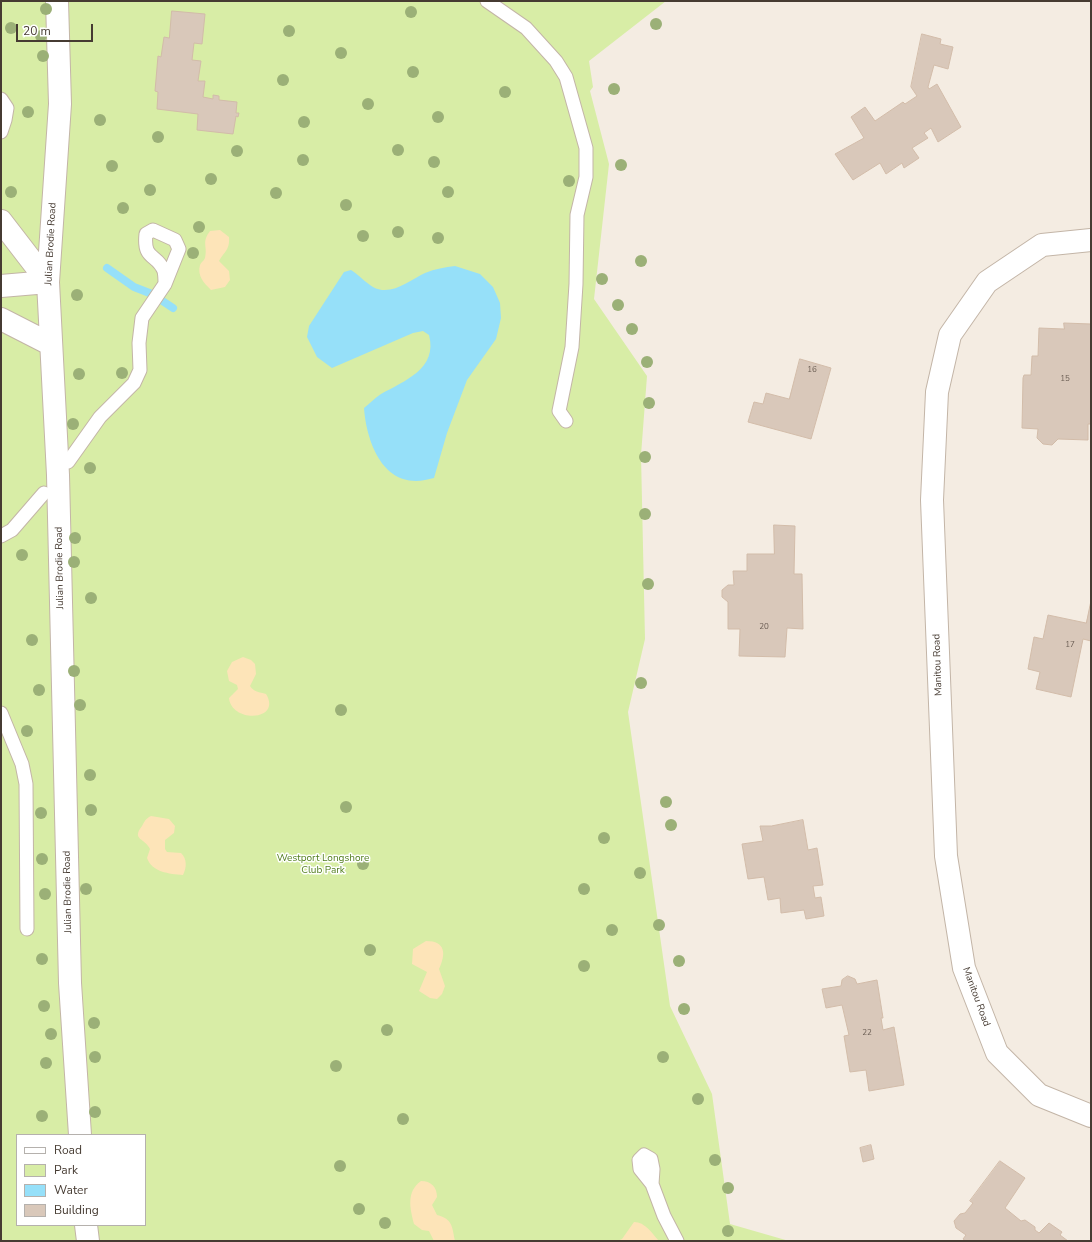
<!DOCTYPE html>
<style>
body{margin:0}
#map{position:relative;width:1092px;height:1242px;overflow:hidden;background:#f4ece2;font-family:"Nunito Sans",sans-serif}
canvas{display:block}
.frame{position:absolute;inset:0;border:2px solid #463b32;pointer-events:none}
.legend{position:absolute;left:16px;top:1134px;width:130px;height:92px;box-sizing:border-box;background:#fff;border:1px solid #b5b1ad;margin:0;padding:5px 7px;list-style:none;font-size:12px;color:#463b32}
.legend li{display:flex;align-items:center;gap:8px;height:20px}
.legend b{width:20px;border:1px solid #b5b1ad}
.scale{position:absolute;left:16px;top:24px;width:77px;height:18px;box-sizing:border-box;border:2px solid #463b32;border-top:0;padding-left:5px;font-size:12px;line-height:14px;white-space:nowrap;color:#463b32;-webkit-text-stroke:3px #fff;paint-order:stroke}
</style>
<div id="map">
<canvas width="1092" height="1242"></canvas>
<div class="frame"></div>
<ul class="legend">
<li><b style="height:5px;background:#fff"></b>Road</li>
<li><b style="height:11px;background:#d8eda6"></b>Park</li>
<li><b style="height:11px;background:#96e0f9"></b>Water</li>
<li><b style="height:11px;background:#d9c8ba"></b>Building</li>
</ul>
<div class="scale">20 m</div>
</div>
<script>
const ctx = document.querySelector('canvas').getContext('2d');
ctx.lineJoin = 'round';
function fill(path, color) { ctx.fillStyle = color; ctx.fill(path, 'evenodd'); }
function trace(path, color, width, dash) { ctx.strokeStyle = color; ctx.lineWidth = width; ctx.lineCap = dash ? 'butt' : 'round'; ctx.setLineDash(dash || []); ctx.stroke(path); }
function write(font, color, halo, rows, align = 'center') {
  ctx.font = font + ' "Nunito Sans",sans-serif'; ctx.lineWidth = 3; ctx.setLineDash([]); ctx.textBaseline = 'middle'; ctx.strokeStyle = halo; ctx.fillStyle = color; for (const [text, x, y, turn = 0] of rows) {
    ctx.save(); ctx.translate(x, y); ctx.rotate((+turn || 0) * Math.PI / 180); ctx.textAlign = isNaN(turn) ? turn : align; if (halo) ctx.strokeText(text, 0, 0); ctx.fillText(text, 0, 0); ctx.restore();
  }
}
fill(new Path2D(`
 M1 1H666L589 61 593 87 590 91 609 164 594 299 647 376 641 455 645 639 628 712 670 1006 712 1094 730 1224 789 1241H1ZM17 1135H145V1225H17Z`), '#d8eda6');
fill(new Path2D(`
 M220 230 229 237C230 250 224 252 219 261L229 271 230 280 225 287 211 290C204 283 197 276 200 265 201 262 204 261 205 258 208 246 201 243 210 231Z
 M243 657 251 660 255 664 256 674 250 686C254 692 259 692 266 694 268 697 270 702 269 706 266 721 231 719 229 698L238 689 237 685 229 681 227 671 232 662Z
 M151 816 169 819 175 826 174 833 165 840V849L167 852 181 853C187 859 187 867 183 875 169 874 152 872 147 858L150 849C145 838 131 840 142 826 145 821 145 819 151 816Z
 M426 941C446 941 446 954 439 969L445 986 442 994 437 999 430 998 419 991 427 972 412 964 413 949Z
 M421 1181C431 1181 437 1187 437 1197L432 1205 437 1215C453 1219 452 1227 455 1241H434L429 1231 422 1230 414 1224C410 1208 406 1192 421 1181Z
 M634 1222C645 1222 652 1233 659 1241H617L622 1239Z`), '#fde4b8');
fill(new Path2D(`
 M455 266 480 274 493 287 500 303 501 318 496 339 467 380 447 433 434 478C428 479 422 481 416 481 379 481 366 436 364 408 369 404 375 398 381 394 404 381 438 369 429 335L423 331 413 333 332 368 317 357 307 337 309 326 344 272 351 270C359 275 366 283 373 287 391 297 410 280 425 273 435 269 445 267 455 266Z`), '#96e0f9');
trace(new Path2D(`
 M107 268 134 287 152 294 173 308`), '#96e0f9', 8);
const building = new Path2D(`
 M172 11 205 14 202 44 194 43 192 60 201 61 198 81H205L203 97 213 99V95L219 96V100L237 102 236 113H239L238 117 236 116 233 134 197 130 198 114 157 109 158 92 155 91 158 56 161 57 164 37 169 38Z
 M922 34 941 39 940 44 953 47 948 69 934 65 928 87 929 89 937 84 961 127 938 142 931 128 924 133 928 138 912 148 919 158 904 168 902 163 886 174 880 163 853 180 835 154 864 138 851 117 865 107 875 121 903 102 905 104 917 96 911 87Z
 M1064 323 1091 324V424H1088V440L1058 439 1052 445 1043 444 1037 438 1038 429 1022 428 1023 378 1024 375H1031L1032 356H1038L1039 328 1064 329Z
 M800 359 831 368 811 439 748 422 754 402 763 404 766 393 789 399Z
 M774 525 795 526 794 574H802L803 629 787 628 785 657 739 656 740 629H728V602L722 597V590L728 585H734L733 571H747V554H774Z
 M1091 601V641L1083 639 1071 697 1036 689 1040 672 1028 669 1034 637 1043 639 1048 615 1086 623Z
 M803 820 808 850 817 848 823 885 813 886 815 898 821 897 824 916 806 919 804 910 781 913 780 898 768 900 764 877 748 879 742 844 763 841 760 826H771Z
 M848 976 855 979 857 984 877 980 883 1018H881L883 1030 894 1027 904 1085 869 1091 866 1070 850 1072 844 1036 849 1035 842 1005 826 1008 822 989 841 986 842 980Z
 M871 1145 874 1159 863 1162 860 1148Z
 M1000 1161 1025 1178 1005 1208 1021 1221 1025 1220 1035 1227V1230L1039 1233 1049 1223 1062 1232 1060 1235 1068 1241H966L963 1239 966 1235 956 1228 954 1221 960 1214 965 1213 973 1203 970 1201Z`);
fill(building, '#d9c8ba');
trace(building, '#d2bca9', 1);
const lane = new Path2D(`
 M487 1 526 28 556 61 566 77 586 148V177L577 215 576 284 572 347 559 411 566 421
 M1 99 7 108 5 120 1 132
 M68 462 100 417 134 383 140 370 139 343 142 318 165 284 179 249 175 240 153 230 146 234C143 261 157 253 164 271 165 275 165 280 165 284
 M1 536 12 530 44 493
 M1 713 22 764 26 784 27 929
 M652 1184 653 1169 651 1159 644 1155 639 1160 640 1169 652 1184 664 1216 677 1241`);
const street = new Path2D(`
 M57 1 60 104 48 282 58 475 70 983 80 1135
 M1 221 48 282
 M1091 240 1042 245 987 282 950 335 937 392 932 500 946 856 964 968 997 1053 1039 1095 1091 1116
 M1 286 48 282
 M1 319 50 344
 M86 1225 88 1241`);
trace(lane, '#c3b5a7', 15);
trace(street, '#c3b5a7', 24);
trace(lane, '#fff', 13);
trace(street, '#fff', 22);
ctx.fillStyle = '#9bb077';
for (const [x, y] of [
 [46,9],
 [411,12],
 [656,24],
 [11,28],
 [289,31],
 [41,36],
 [341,53],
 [43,56],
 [413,72],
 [283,80],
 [614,89],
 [505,92],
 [368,104],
 [28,112],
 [438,117],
 [100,120],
 [304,122],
 [158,137],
 [398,150],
 [237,151],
 [303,160],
 [434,162],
 [621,165],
 [112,166],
 [211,179],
 [569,181],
 [150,190],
 [11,192],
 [448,192],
 [276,193],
 [346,205],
 [123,208],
 [199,227],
 [398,232],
 [363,236],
 [438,238],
 [193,253],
 [641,261],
 [602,279],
 [77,295],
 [618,305],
 [632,329],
 [647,362],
 [122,373],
 [79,374],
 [649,403],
 [73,424],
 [645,457],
 [90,468],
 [645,514],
 [75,538],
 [22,555],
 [74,562],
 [648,584],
 [91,598],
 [32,640],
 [74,671],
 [641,683],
 [39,690],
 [80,705],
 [341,710],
 [27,731],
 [90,775],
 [666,802],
 [346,807],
 [91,810],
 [41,813],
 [671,825],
 [604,838],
 [42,859],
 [363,864],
 [640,873],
 [86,889],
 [584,889],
 [45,894],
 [659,925],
 [612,930],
 [370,950],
 [42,959],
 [679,961],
 [584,966],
 [44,1006],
 [684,1009],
 [94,1023],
 [387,1030],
 [51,1034],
 [95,1057],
 [663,1057],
 [46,1063],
 [336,1066],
 [698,1099],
 [95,1112],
 [42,1116],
 [403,1119],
 [715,1160],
 [340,1166],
 [728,1188],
 [359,1209],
 [385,1223],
 [728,1231]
]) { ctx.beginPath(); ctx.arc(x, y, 6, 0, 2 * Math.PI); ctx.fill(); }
write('8px', '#6b5e54', null, [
 ["16",812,370],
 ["15",1065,379],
 ["20",764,627],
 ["17",1070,645],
 ["22",867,1033]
]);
write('10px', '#463b32', '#fff', [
 ["Julian Brodie Road",51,244,-87],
 ["Julian Brodie Road",60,568,-91],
 ["Manitou Road",938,665,-92],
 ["Julian Brodie Road",68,892,-91],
 ["Manitou Road",976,997,70]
]);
write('10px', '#527e1f', '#fff', [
 ["Westport Longshore",323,859],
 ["Club Park",323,871]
]);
</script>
